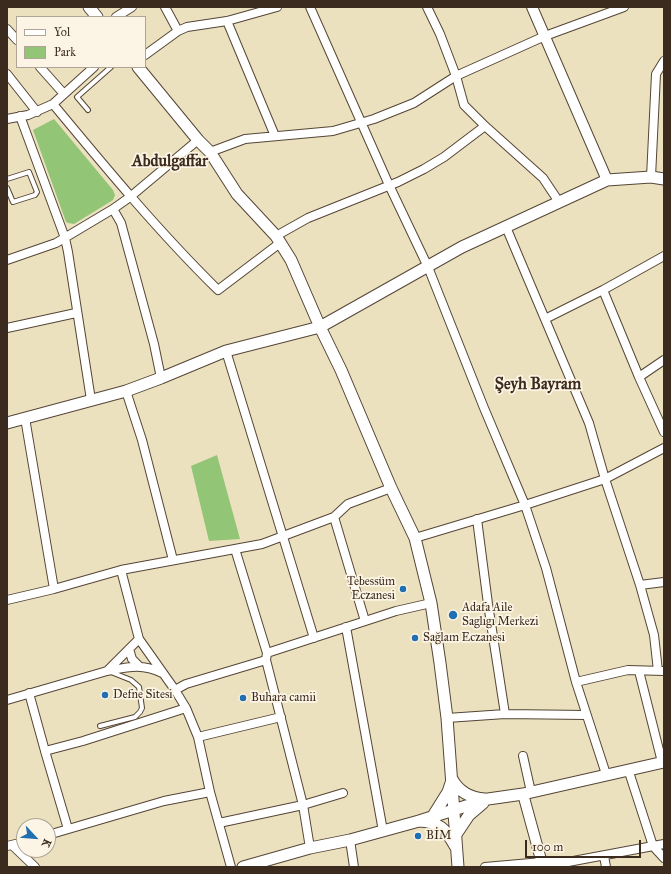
<!DOCTYPE html>
<meta charset="utf-8">
<style>
body{margin:0}
#map{position:relative;width:671px;height:874px;overflow:hidden;background:#ebe1bf;font-family:"IM FELL Great Primer",serif}
canvas{display:block}
.frame{position:absolute;inset:0;border:8px solid #3b2a1e;pointer-events:none}
.legend{position:absolute;left:16px;top:16px;width:130px;height:52px;box-sizing:border-box;background:#fcf5e5;border:1px solid #afa495;margin:0;padding:5px 7px;list-style:none;font-size:12px;color:#3b2a1e}
.legend li{display:flex;align-items:center;gap:8px;height:20px}
.legend b{width:20px;border:1px solid #afa495}
.north{position:absolute;left:16px;top:818px;width:40px;height:40px;box-sizing:border-box;background:#fcf5e5;border:1px solid #afa495;border-radius:50%;rotate:116deg;font-size:11px;font-weight:700;line-height:16px;text-align:center;color:#3b2a1e}
.north::after{content:'';display:block;margin:auto;width:14px;height:18px;background:#1f6fb2;clip-path:polygon(50% 0,100% 100%,50% 72%,0 100%)}
.scale{position:absolute;left:525px;top:840px;width:116px;height:18px;box-sizing:border-box;border:2px solid #3b2a1e;border-top:0;padding-left:5px;font-size:12px;line-height:14px;white-space:nowrap;color:#3b2a1e;-webkit-text-stroke:3px #fcf5e5;paint-order:stroke}
</style>
<div id="map">
<canvas width="671" height="874"></canvas>
<div class="frame"></div>
<ul class="legend">
<li><b style="height:5px;background:#fff"></b>Yol</li>
<li><b style="height:11px;background:#93c576"></b>Park</li>
</ul>
<div class="north">K</div>
<div class="scale">100 m</div>
</div>
<script>
const ctx = document.querySelector('canvas').getContext('2d');
ctx.lineJoin = 'round';
function fill(path, color) { ctx.fillStyle = color; ctx.fill(path, 'evenodd'); }
function trace(path, color, width, dash) { ctx.strokeStyle = color; ctx.lineWidth = width; ctx.lineCap = dash ? 'butt' : 'round'; ctx.setLineDash(dash || []); ctx.stroke(path); }
function write(font, color, halo, rows, align = 'center') {
  ctx.font = font + ' "IM FELL Great Primer",serif'; ctx.lineWidth = 3.5; ctx.setLineDash([]); ctx.textBaseline = 'middle'; ctx.strokeStyle = halo; ctx.fillStyle = color; for (const [text, x, y, turn = 0] of rows) {
    ctx.save(); ctx.translate(x, y); ctx.rotate((+turn || 0) * Math.PI / 180); ctx.textAlign = isNaN(turn) ? turn : align; if (halo) ctx.strokeText(text, 0, 0); ctx.fillText(text, 0, 0); ctx.restore();
  }
}
fill(new Path2D(`
 M54 119 113 190 115 195 113 200 74 224 68 223 66 222 33 130Z
 M217 455 240 539 209 541 191 466Z`), '#93c576');
const service = new Path2D(`
 M88 110 77 97 111 67
 M7 179 29 172 37 192 35 195 13 202 7 188
 M100 726 135 717 140 712 142 708 139 687 131 680 111 672`);
const minor = new Path2D(`
 M165 7 178 31
 M310 7 389 185 428 267 484 408 525 505 546 568 576 682 606 774
 M427 7 440 34 456 76 464 105 485 126 543 178 559 202
 M116 17 132 7
 M227 21 275 136
 M7 29 17 40
 M145 55 178 31 187 27 227 21 277 7
 M40 67 64 94
 M7 74 37 112
 M53 104C106 168 159 232 218 290L280 243
 M20 116 65 238 68 252 91 400
 M7 119 28 115 53 104 94 67
 M210 152 245 139 333 131 374 119 414 103 456 76 545 36 624 7
 M651 177 656 74 664 61
 M113 209 121 223 154 344 161 378
 M506 227 589 423 605 479 640 585 654 635 658 671
 M276 236 308 218 398 182 424 169 444 157 485 126
 M7 260 56 243 113 209 130 197 198 140
 M603 290 639 377 664 432
 M545 319 603 290 664 256
 M7 328 76 313
 M226 351 314 638
 M639 377 664 360
 M126 391 142 440 173 560
 M25 418 54 589
 M334 517 365 621
 M477 519 488 604 505 714
 M415 538 525 505 605 479 664 448
 M235 549 267 653 266 660 303 805 310 848
 M121 570 139 639 175 690 186 708 198 737 210 792 231 867
 M640 585 664 582
 M7 600 54 589 121 570 262 544 334 517 348 504 391 488
 M346 627 383 831
 M129 649 132 659 139 666
 M267 653 396 611 431 603
 M107 671C128 667 142 663 162 673
 M639 671 662 762
 M576 682 628 670 664 671
 M175 690 186 684 266 660
 M29 693 45 751
 M7 700 107 671 139 639
 M447 718 505 714 586 715
 M198 737 281 717
 M523 756 531 792
 M628 769 653 846 664 858
 M219 823 303 805 343 793
 M68 829 45 751 83 741 186 708
 M48 835 164 801 210 792
 M350 840 354 867
 M12 845 35 867
 M7 846 24 842
 M604 856 606 867
 M485 867 542 862H568L664 844`);
const tertiary = new Path2D(`
 M532 7 607 180
 M523 794 543 867`);
const secondary = new Path2D(`
 M89 7 97 17
 M138 67 198 140 210 152 237 194 276 236 291 260 320 327 341 370 391 488 415 538 431 603 440 663 447 718 458 867
 M7 423 126 391 161 378 226 351 320 327 462 247 607 180 651 177 664 179
 M452 779C459 792 471 798 485 799
 M433 816 448 792 451 783
 M419 821C439 822 446 829 455 846
 M455 836 469 815 483 803
 M243 867 310 848 350 840 419 821 488 799 523 794 664 762`);
trace(service, '#554536', 6);
trace(minor, '#554536', 10);
trace(tertiary, '#554536', 12);
trace(secondary, '#554536', 13);
trace(service, '#fff', 4);
trace(minor, '#fff', 8);
trace(tertiary, '#fff', 10);
trace(secondary, '#fff', 11);
for (const [x, y, r, color] of [
 [403,589,4,"#1f6fb2"],
 [453,615,5,"#1f6fb2"],
 [415,638,4,"#1f6fb2"],
 [105,695,4,"#1f6fb2"],
 [243,698,4,"#1f6fb2"],
 [418,836,4,"#1f6fb2"]
]) { const dot = new Path2D(); dot.arc(x, y, r, 0, 2 * Math.PI); ctx.fillStyle = color; ctx.fill(dot); trace(dot, '#fcf5e5', 1.5); }
write('12px', '#3b2a1e', '#fcf5e5', [
 ["Tebessüm",395,582,"right"],
 ["Eczanesi",395,596,"right"],
 ["Adafa Aile",462,608],
 ["Saglıgı Merkezi",462,622],
 ["Sağlam Eczanesi",423,638],
 ["Defne Sitesi",113,695],
 ["Buhara camii",251,698],
 ["BİM",426,836]
], 'left');
write('bold 16px', '#3b2a1e', '#fcf5e5', [
 ["Abdulgaffar",170,162],
 ["Şeyh Bayram",538,385]
]);
</script>
